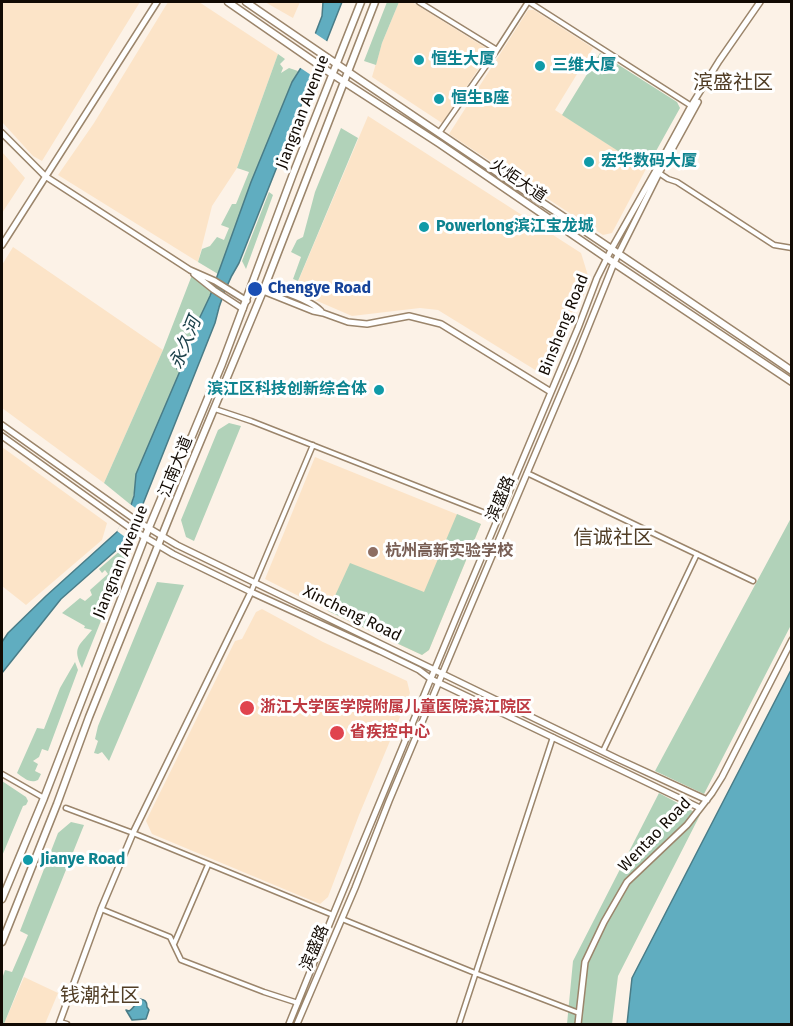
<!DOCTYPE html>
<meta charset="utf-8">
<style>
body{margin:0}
#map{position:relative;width:793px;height:1026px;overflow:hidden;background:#fcf2e7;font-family:"Fira Sans",sans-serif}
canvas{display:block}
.frame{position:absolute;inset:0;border:3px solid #120a03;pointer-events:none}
</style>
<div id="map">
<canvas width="793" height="1026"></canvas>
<div class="frame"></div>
</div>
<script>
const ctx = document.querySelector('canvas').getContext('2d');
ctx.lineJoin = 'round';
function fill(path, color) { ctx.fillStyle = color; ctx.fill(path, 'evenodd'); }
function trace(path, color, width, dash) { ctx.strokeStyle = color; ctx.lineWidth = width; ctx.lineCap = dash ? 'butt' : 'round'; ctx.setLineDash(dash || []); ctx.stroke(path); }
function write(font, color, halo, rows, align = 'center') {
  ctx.font = font + ' "Fira Sans","Noto Sans SC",sans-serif'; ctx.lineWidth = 6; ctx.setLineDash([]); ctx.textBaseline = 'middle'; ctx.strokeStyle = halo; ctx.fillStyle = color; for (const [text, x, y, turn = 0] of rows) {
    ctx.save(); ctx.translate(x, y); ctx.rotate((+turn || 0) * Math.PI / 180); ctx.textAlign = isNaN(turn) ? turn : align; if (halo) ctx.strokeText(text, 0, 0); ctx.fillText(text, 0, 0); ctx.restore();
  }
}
fill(new Path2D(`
 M2 2H140L42 161 33 156 2 122Z
 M168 2H199L278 54 237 168 212 206 198 262 58 175 94 123Z
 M265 2H300L293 18Z
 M399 2H412L486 48 488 55 442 123 372 77 382 43Z
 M528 10H534L593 48 555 110 646 169 612 233 603 235 449 134Z
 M368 116 581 253 590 282 545 376 438 310 420 308 352 316 294 291Z
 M2 152 25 178 2 213Z
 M13 247 163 350 104 483 2 408V265Z
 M2 447 107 523 102 540 26 605 2 586Z
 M315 457 481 524 429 650 422 655 350 622 265 579Z
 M262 609 323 642 407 681 410 693 359 815 328 897 320 904 152 834 146 821 235 641 242 639 256 612Z
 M24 977 58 993 45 1024H4Z`), '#fce4c8');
fill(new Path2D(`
 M387 2H399L382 43 376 65 364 61Z
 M600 53 677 102 680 108 646 169 562 115Z
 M278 54 285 59 280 64 283 68 281 73 289 68 298 71 292 82 251 182 218 274 198 262 202 249 210 246 217 237 224 240 229 228 221 225 232 204H236L249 172 237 168Z
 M341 128 358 138 298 281 293 279 301 257 291 252 297 240 303 237 315 192Z
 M269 192 273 195 246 269 242 261Z
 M192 275 212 292 190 338 177 370 180 371 137 474 136 485 131 505 104 483 163 350Z
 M229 423 241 426 194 541 186 537 181 520 218 430Z
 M457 514 481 524 429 650 422 655 328 611 350 563 424 592Z
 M791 518V625L704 794 655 771Z
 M129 543 131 546 82 668C72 647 79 646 92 630L84 628 85 626 62 613 80 598 85 601 92 595 90 590 108 574 105 570 102 573 99 569Z
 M157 582 184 585 109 761 102 752 98 754 94 753 98 741 95 739 98 726Z
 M75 662 78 670 48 751 42 749 39 757 33 761 38 764 35 771 41 774 38 780C30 784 24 778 17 773L37 728 44 729 60 688Z
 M2 781 26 797 28 801 26 805 23 806 2 856Z
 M659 793 700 815 618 976 612 1024H567L573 961Z
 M71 822 84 825 4 1024H2V979L5 970 12 972 28 935 20 931 58 833Z`), '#b1d2b9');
const water = new Path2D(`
 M323 2H342L239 263C227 282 220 300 215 323L129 539 61 599 2 673V642L8 633 46 596 118 531 131 505 134 496 136 474 180 371 177 369 190 338 210 296 251 182 292 82 304 63 322 16Z
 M791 670V1024H627L632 978Z
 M140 999C145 1000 147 1001 147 1007L149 1010 146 1019 132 1020 126 1010 129 1011C133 1009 137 1002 140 999Z`);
fill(water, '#60adc0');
trace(water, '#497c87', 1.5);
fill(new Path2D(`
 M313 32 328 42 314 77 299 67Z
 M130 504 141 512 129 540 117 531Z`), '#fcf2e7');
const street = new Path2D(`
 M419 2 497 50
 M529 2 693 107
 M439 133 497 50 528 2
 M659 173 668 179 677 182 774 245 792 248
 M215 409 251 421 498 518
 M527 473 753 581
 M251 592 313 445
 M603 751 697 554
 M2 774 44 798
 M66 808 133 833 333 915
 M101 909 170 937 181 960 264 992 298 1003
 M342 919 475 973 579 1013
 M174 944 208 865
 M60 1022 67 1024
 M459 1024 553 737`);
const secondary = new Path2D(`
 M2 133 45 176 190 270 215 281 247 301
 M2 245 157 2
 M194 274 214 290 243 309
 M266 285C282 292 309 299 321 311
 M263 291 313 311 323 313 348 322 367 324 409 316 441 324 551 392
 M2 425 137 521 177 545 618 759 707 800
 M2 436 133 530 173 554 251 592 380 651 419 670 431 679 700 808
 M59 1024 101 909 133 833 251 592
 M289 1024 333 915 456 618 578 328 597 278 612 248 655 172 691 106 719 61 760 2
 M297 1024 355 888 389 801 464 622 575 360 614 263 659 173 698 102
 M578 1024 585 962 604 922 627 882 687 825 712 793 722 777 792 640`);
const primary = new Path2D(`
 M228 2 332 74 440 144 614 263 792 382
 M246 2C426 126 610 247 792 371
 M2 899 44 798 145 537 173 470 192 436 222 364 293 174 361 2
 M2 942 57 804 89 717 186 476 263 291 375 2`);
trace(street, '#9b856b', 7);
trace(secondary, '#9b856b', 8);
trace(primary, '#9b856b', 9);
trace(street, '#fff', 4);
trace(secondary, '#fff', 5);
trace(primary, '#fff', 6);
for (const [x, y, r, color] of [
 [419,60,6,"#0f9aa8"],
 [540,66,6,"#0f9aa8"],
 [439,99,6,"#0f9aa8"],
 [589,162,6,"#0f9aa8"],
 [424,227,6,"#0f9aa8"],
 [255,289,8,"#1a4fb4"],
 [379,390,6,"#0f9aa8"],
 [373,552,6,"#8d6e63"],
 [247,708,8,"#e0444e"],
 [337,733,8,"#e0444e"],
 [28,860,6,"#0f9aa8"]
]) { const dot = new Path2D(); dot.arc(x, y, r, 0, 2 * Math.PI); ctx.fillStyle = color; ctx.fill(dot); trace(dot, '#fff', 2); }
write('bold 16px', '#0d838f', '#fff', [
 ["恒生大厦",431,60],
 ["三维大厦",552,66],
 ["恒生B座",451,99],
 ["宏华数码大厦",601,162],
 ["Powerlong滨江宝龙城",436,227],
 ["滨江区科技创新综合体",367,390,"right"],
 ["Jianye Road",40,860]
], 'left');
write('16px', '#120a03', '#fff', [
 ["Jiangnan Avenue",303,112,-69],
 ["火炬大道",518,181,34],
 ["Binsheng Road",564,325,-68],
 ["江南大道",176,467,-68],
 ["滨盛路",501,499,-67],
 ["Jiangnan Avenue",121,562,-68],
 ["Xincheng Road",352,614,26],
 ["Wentao Road",655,835,-46],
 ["滨盛路",315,948,-67]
]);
write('bold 16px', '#164399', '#fff', [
 ["Chengye Road",268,289]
], 'left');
write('bold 16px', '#785e54', '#fff', [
 ["杭州高新实验学校",385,552]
], 'left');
write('bold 16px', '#be3a42', '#fff', [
 ["浙江大学医学院附属儿童医院滨江院区",260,708],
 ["省疾控中心",350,733]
], 'left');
write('italic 18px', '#1b4049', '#fff', [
 ["永久河",186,343,-68]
]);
write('20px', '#513e26', '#fff', [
 ["滨盛社区",733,83],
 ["信诚社区",613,538],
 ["钱潮社区",100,996]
]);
</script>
